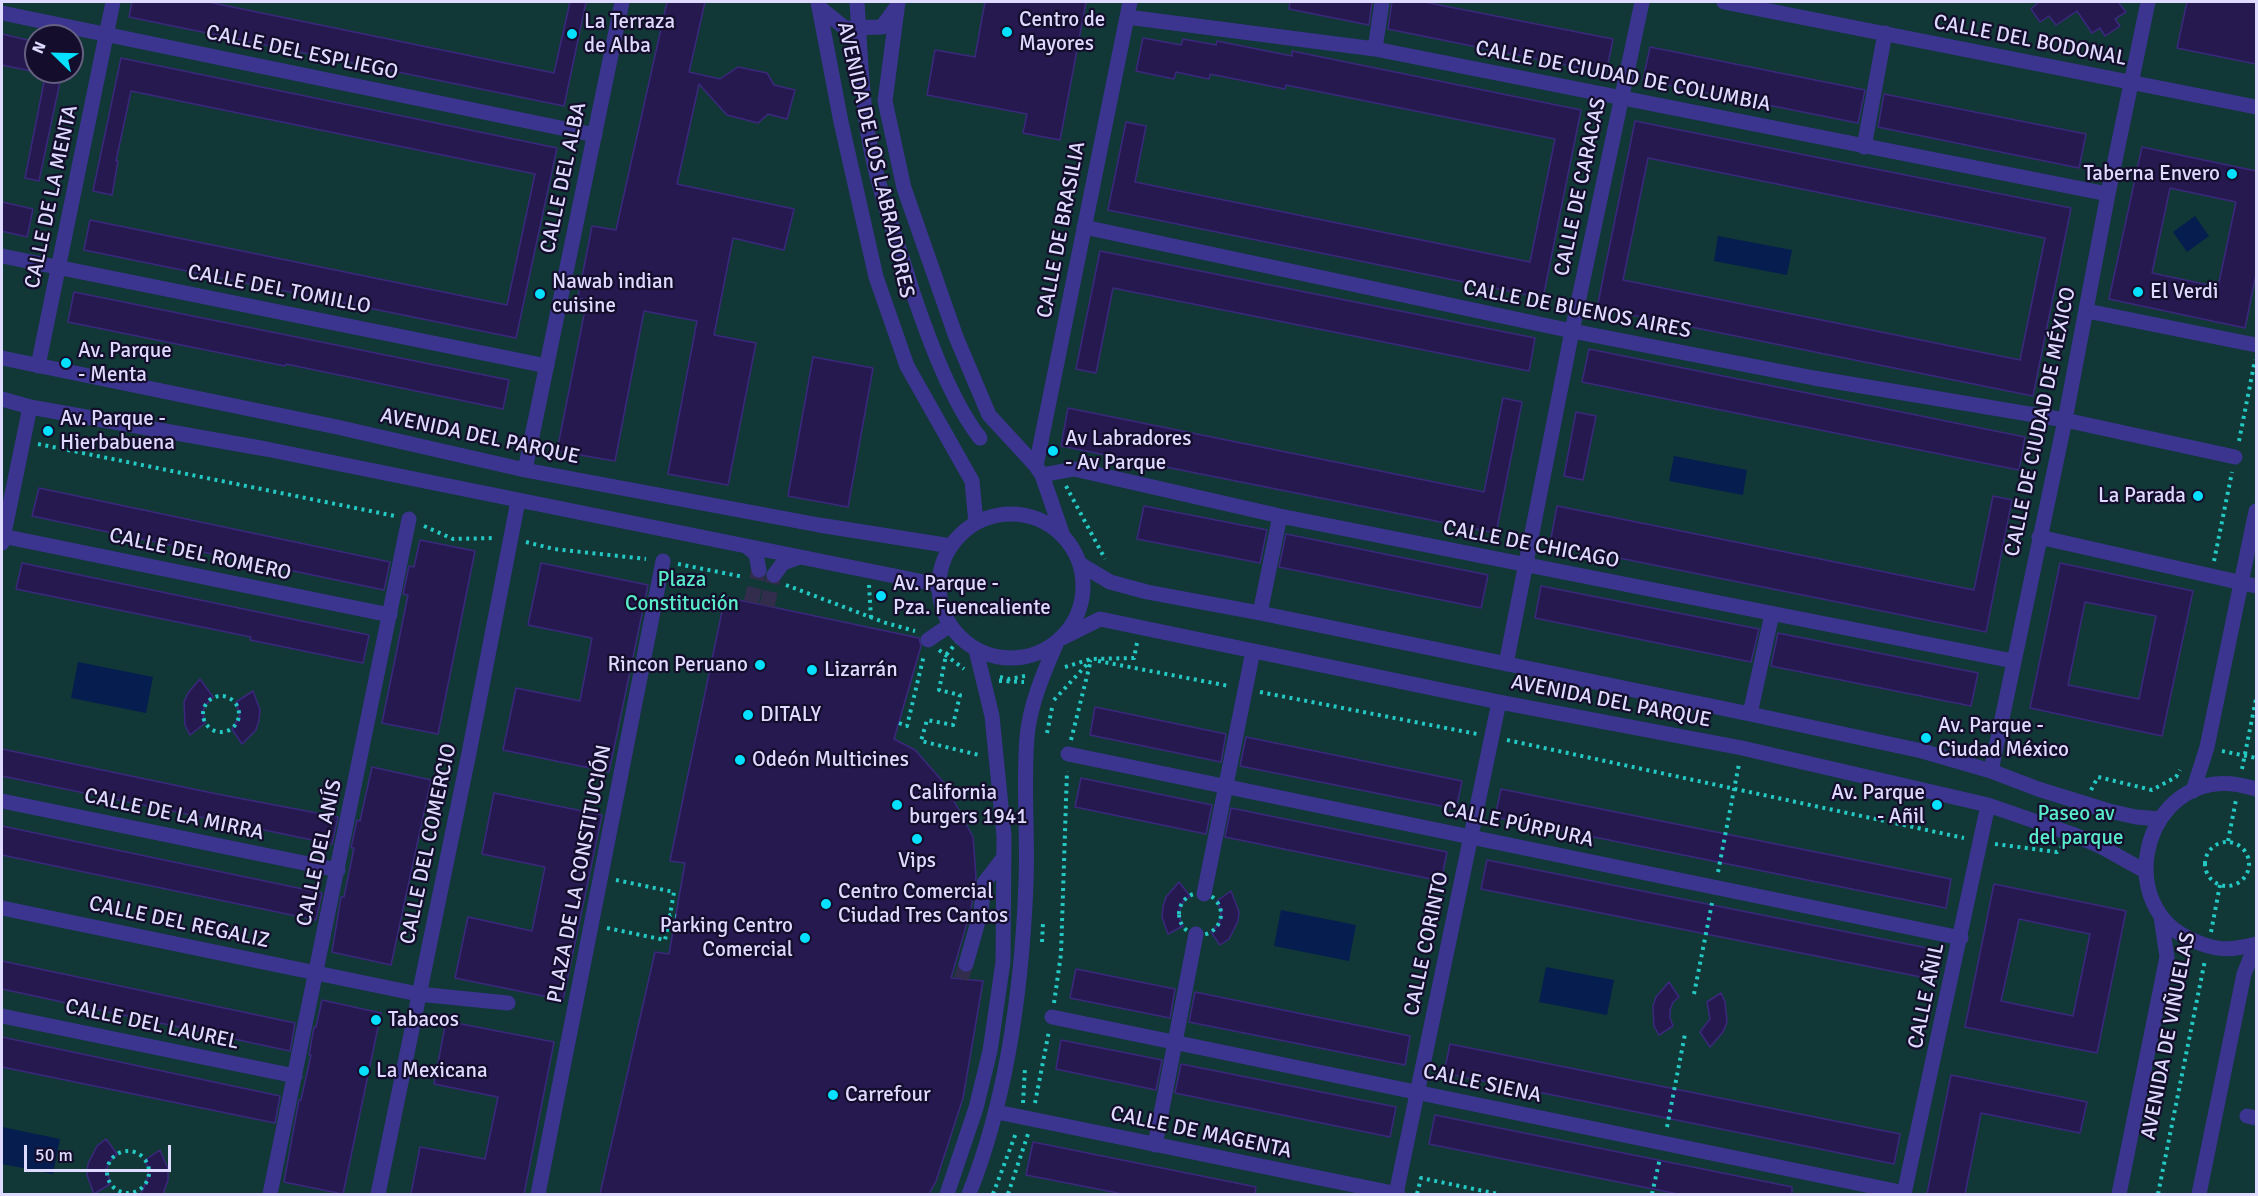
<!DOCTYPE html>
<meta charset="utf-8">
<style>
body{margin:0}
#map{position:relative;width:2258px;height:1196px;overflow:hidden;background:#140e2c;font-family:Signika,sans-serif}
canvas{display:block}
.frame{position:absolute;inset:0;border:3px solid #dfdaff;pointer-events:none}
.north{position:absolute;left:24px;top:24px;width:60px;height:60px;box-sizing:border-box;background:#140e2c;border:2px solid #656080;border-radius:50%;rotate:293deg;font-size:16px;font-weight:700;line-height:24px;text-align:center;color:#dfdaff}
.north::after{content:'';display:block;margin:auto;width:21px;height:27px;background:#06e0ff;clip-path:polygon(50% 0,100% 100%,50% 72%,0 100%)}
.scale{position:absolute;left:24px;top:1145px;width:147px;height:27px;box-sizing:border-box;border:3px solid #dfdaff;border-top:0;padding-left:8px;font-size:18px;line-height:21px;white-space:nowrap;color:#dfdaff;-webkit-text-stroke:4px #140e2c;paint-order:stroke}
</style>
<div id="map">
<canvas width="2258" height="1196"></canvas>
<div class="frame"></div>
<div class="north">N</div>
<div class="scale">50 m</div>
</div>
<script>
const ctx = document.querySelector('canvas').getContext('2d');
ctx.lineJoin = 'round';
function fill(path, color) { ctx.fillStyle = color; ctx.fill(path, 'evenodd'); }
function trace(path, color, width, dash) { ctx.strokeStyle = color; ctx.lineWidth = width; ctx.lineCap = dash ? 'butt' : 'round'; ctx.setLineDash(dash || []); ctx.stroke(path); }
function write(font, color, halo, rows, align = 'center') {
  ctx.font = font + ' Signika,sans-serif'; ctx.lineWidth = 4.5; ctx.setLineDash([]); ctx.textBaseline = 'middle'; ctx.strokeStyle = halo; ctx.fillStyle = color; for (const [text, x, y, turn = 0] of rows) {
    ctx.save(); ctx.translate(x, y); ctx.rotate((+turn || 0) * Math.PI / 180); ctx.textAlign = isNaN(turn) ? turn : align; if (halo) ctx.strokeText(text, 0, 0); ctx.fillText(text, 0, 0); ctx.restore();
  }
}
fill(new Path2D(`
 M2 2H2256V1194H2ZM36 36H72V72H36Z`), '#113737');
fill(new Path2D(`
 M2195 216 2209 236 2187 252 2173 232Z
 M1718 236 1792 250 1787 275 1714 261Z
 M1674 456 1747 470 1743 495 1669 481Z
 M78 662 153 677 146 713 71 698Z
 M1281 910 1356 925 1349 961 1274 946Z
 M1546 967 1614 980 1607 1015 1539 1002Z
 M2 1127 60 1139 53 1174 2 1164Z`), '#051e4f');
const building = new Path2D(`
 M132 2H208L554 73 570 2H586L564 106 129 17Z
 M667 2H705L689 72 720 79 738 67 767 73 774 85 795 90 787 119 768 114 758 123 727 115 699 84 677 184 794 209 784 250 733 238 714 335 756 343 728 485 668 474 697 321 644 311 615 461 557 451 587 300 578 298 592 226 616 230Z
 M985 2H1086L1060 140 1023 133 1027 114 927 95 935 50 975 57Z
 M1290 2H1372L1369 25 1289 9Z
 M1392 2H1424L1613 39 1606 73 1388 29Z
 M2039 2H2118L2126 12 2115 19 2120 26 2105 36 2100 28 2092 33 2077 11 2056 25 2049 16 2040 22 2031 9Z
 M2187 2H2256V64L2177 48Z
 M2 34 36 42V72L2 65Z
 M1143 38 1181 45 1183 39 1216 45 1217 41 1292 56V51L1581 110 1543 298 1108 210 1126 122 1146 126 1135 182 1530 262 1555 139 1286 85 1285 89 1210 74 1209 79 1176 72 1174 79 1136 71Z
 M1650 47 1865 90 1858 123 1643 80Z
 M121 58 557 148 516 338 84 250 90 220 507 305 535 174 131 91 116 161H118L112 195 93 191Z
 M46 72H62L39 181 25 178Z
 M1884 94 2086 134 2079 168 1878 127Z
 M1635 121 2071 208 2033 396 1597 308ZM1648 158 2045 238 2020 360 1623 280Z
 M2142 147 2256 171V274L2245 328 2109 299ZM2170 188 2236 202 2218 287 2152 273Z
 M2 202 33 209 27 237 2 231Z
 M1100 251 1535 338 1529 371 1113 288 1096 373 1076 369Z
 M74 292 509 380 503 409 286 364 285 366 68 322Z
 M1589 349 2025 437 2019 470 1582 382Z
 M813 357 873 368 848 507 788 496Z
 M1503 398 1522 402 1496 533 1061 446 1068 408 1484 492Z
 M1576 412 1596 416 1583 480 1564 476Z
 M39 488 390 562 384 590 32 516Z
 M1993 496 2012 500 1986 632 1550 544 1557 506 1974 590Z
 M1144 506 1267 530 1260 563 1137 539Z
 M1286 534 1488 575 1481 608 1279 567Z
 M420 540 475 551 438 734 382 723 408 595 403 594 409 566 414 567Z
 M22 563 369 635 363 663 250 640 251 637 16 589Z
 M541 563 648 585 609 772 503 750 516 688 580 701 592 638 528 625Z
 M2060 563 2193 591 2162 736 2030 708ZM2085 602 2156 616 2139 699 2068 685Z
 M1541 586 1759 629 1751 662 1535 618Z
 M725 597 919 638 921 646 894 739 915 750 945 784 973 837 976 877 971 909 951 978 983 981 963 1098 936 1181 929 1194H600L655 952 669 954 685 863 670 861Z
 M1778 633 1978 673 1971 706 1771 666Z
 M200 679 213 697 204 707 203 715 205 723 190 735 185 725 184 702 188 693Z
 M253 691 260 710 259 720 256 730 242 744 232 729 240 716 236 702Z
 M1095 707 1226 734 1221 762 1090 735Z
 M1246 737 1462 781 1456 809 1240 766Z
 M2 749 217 794 338 817 332 844 2 776Z
 M372 767 431 780 391 965 332 952 341 897H344L354 848H351L357 820 360 821Z
 M1081 778 1212 805 1206 834 1075 807Z
 M1501 789 1951 879 1946 908 1495 817Z
 M494 793 602 815 563 1000 455 978 468 917 532 931 545 867 482 854Z
 M1231 808 1447 852 1441 881 1225 837Z
 M2 826 322 893 316 920 2 855Z
 M1487 860 1937 950 1931 979 1481 889Z
 M1179 882 1190 896 1183 902 1180 909V919L1183 926 1168 934 1162 917 1163 907 1166 897Z
 M1994 884 2126 911 2097 1053 1965 1027ZM2019 919 2090 934 2073 1016 2001 1001Z
 M1231 891 1239 912 1238 921 1229 939 1220 945 1211 932 1218 925 1221 918V910L1217 901Z
 M2 961 295 1023 290 1051 2 989Z
 M1076 969 1175 989 1170 1018 1070 998Z
 M1669 982 1679 997 1673 1002 1670 1010V1018L1673 1026 1659 1035 1654 1026 1653 1006 1656 997Z
 M1195 992 1410 1036 1405 1065 1189 1022Z
 M1721 993 1725 1002 1727 1022 1723 1032 1710 1047 1700 1032 1710 1019 1707 1002Z
 M322 1000 381 1013 343 1194 284 1182 299 1100H301L311 1055H309L314 1027H316Z
 M446 1021 554 1042 524 1194H411L420 1147 485 1159 498 1097 434 1084Z
 M2 1037 280 1096 275 1123 2 1067Z
 M1061 1040 1162 1060 1156 1090 1056 1069Z
 M1450 1044 1900 1134 1894 1164 1444 1073Z
 M1181 1064 1396 1107 1390 1137 1175 1093Z
 M1951 1075 2087 1102 2080 1133 1981 1113 1965 1194H1927Z
 M1435 1115 1792 1187V1194H1678L1429 1144Z
 M106 1139 117 1154 110 1161 107 1168 110 1184 94 1194 87 1175 88 1164 97 1146Z
 M1033 1142 1256 1187 1255 1194H1123L1026 1175Z
 M160 1150 168 1169V1180L163 1194H141L148 1177V1168L145 1160Z`);
fill(building, '#25194f');
trace(building, '#3b287d', 1.5);
trace(new Path2D(`
 M751 602 759 570
 M767 606 774 575
 M961 979 966 964`), '#322d4c', 15, [15, 8]);
trace(new Path2D(`
 M2239 441 2255 360
 M38 444 395 516
 M1066 486 1105 559
 M424 526 453 539 495 538
 M526 542 554 549 646 559
 M2214 561 2232 472
 M678 564 744 577
 M786 585 886 623 915 631
 M869 585 871 618
 M958 641 946 655 939 690 960 695 953 725 927 720 921 741 979 755
 M939 650 964 669
 M1098 661 1229 686
 M1065 667 1091 659 1134 658 1137 643
 M1000 677 1009 679 1025 676
 M999 681 1024 682
 M1260 692 1477 734
 M203 714a18 18 0 1 1 36 0a18 18 0 1 1-36 0Z
 M1054 700 1091 660
 M899 723 907 726 924 655
 M1047 733 1052 708
 M1071 740 1091 660
 M1507 740 1964 838
 M2222 751 2256 758
 M2242 769 2256 699
 M2091 790 2098 777 2152 790 2176 777 2180 770
 M2228 841 2236 800
 M2205 864a22 22 0 1 1 44 0a22 22 0 1 1-44 0Z
 M1995 844 2057 852 2062 847
 M1718 872 1739 764
 M616 880 674 892 670 915
 M1179 914a21 21 0 1 1 42 0a21 21 0 1 1-42 0Z
 M607 928 665 940 670 915 676 916
 M2211 932 2220 885
 M1042 942 1043 923
 M1694 994 1712 903
 M1054 1003 1061 954 1067 771
 M1023 1103 1025 1068
 M1035 1103 1049 1031
 M1667 1127 1685 1034
 M107 1172a21 21 0 1 1 42 0a21 21 0 1 1-42 0Z
 M993 1194 1016 1133
 M1008 1194 1028 1134
 M1417 1194 1421 1178 1498 1194
 M1652 1194 1660 1158
 M2158 1194 2205 960`), '#24c9c3', 4, [3, 4.5]);
trace(new Path2D(`
 M818 2 841 122 876 277 907 366 972 481 976 523
 M857 2C860 46 861 90 868 134 877 188 897 240 913 293 928 337 951 401 980 438
 M898 2 885 101 904 188 956 337 989 415 1036 466 1042 475 1063 536
 M1724 2 2256 107
 M819 7 845 28 882 27 895 9
 M2 13 595 135
 M1127 17 1375 49 2108 194
 M1375 49 1382 2
 M1864 147 1885 33
 M1084 227 1572 331 1814 378 2065 420 2235 457
 M2 256 547 366
 M2087 311 2256 345
 M2 358 337 427 525 470 819 525 951 546
 M38 366 113 2
 M2 399 30 407 266 449 939 585
 M1036 466 1130 2
 M525 470 622 2
 M1042 475 1074 469 1280 516 2013 661
 M939 586a72 72 0 1 1 144 0a72 72 0 1 1-144 0Z
 M2 536 390 615
 M2039 537 2256 586
 M2 543 30 407
 M746 546 756 554 759 570
 M1080 564 1110 582 1147 592 1260 613 1750 714 1922 751 1991 771 2038 789 2109 811 2136 817 2160 819
 M774 575 783 563 800 557
 M1260 613 1280 516
 M1062 638 1100 619 1499 702 1742 748 1988 805 2072 834 2098 845 2145 871
 M928 640 950 625
 M1506 664 1572 331 1642 2
 M1750 714 1772 614
 M1068 754 1961 938
 M1991 771 2065 420 2108 194 2148 2
 M2256 789C2243 785 2230 782 2215 784 2139 794 2119 907 2190 939 2215 951 2230 951 2256 944
 M2193 791 2207 747 2256 511
 M2 801 338 870
 M1204 894 1253 651
 M2 908 418 994 508 1003
 M966 964 981 911 984 883 1004 857
 M2 1016 295 1076
 M1052 1017 1905 1193
 M997 1112 1398 1194
 M2247 1116 2256 1118
 M1155 1145 1196 934
 M270 1194 409 519
 M378 1194 469 753 518 501
 M538 1194 663 561
 M947 1194 976 1108 990 1051 1003 962 1004 836 992 716 976 650
 M969 1194C1008 1096 1022 988 1026 883 1028 834 1023 785 1027 737 1030 704 1044 672 1057 642
 M1396 1194 1499 702
 M1904 1194 1988 805
 M2119 1194 2167 957 2161 917
 M2199 1194 2244 974 2256 944`), '#3b3590', 15);
for (const [x, y, r, color] of [
 [1007,32,6,"#06e0ff"],
 [572,34,6,"#06e0ff"],
 [2232,174,6,"#06e0ff"],
 [2138,292,6,"#06e0ff"],
 [540,294,6,"#06e0ff"],
 [66,363,6,"#06e0ff"],
 [48,431,6,"#06e0ff"],
 [1053,451,6,"#06e0ff"],
 [2198,496,6,"#06e0ff"],
 [881,596,6,"#06e0ff"],
 [760,665,6,"#06e0ff"],
 [812,670,6,"#06e0ff"],
 [748,715,6,"#06e0ff"],
 [1926,738,6,"#06e0ff"],
 [740,760,6,"#06e0ff"],
 [897,805,6,"#06e0ff"],
 [1937,805,6,"#06e0ff"],
 [917,839,6,"#06e0ff"],
 [826,904,6,"#06e0ff"],
 [805,938,6,"#06e0ff"],
 [376,1020,6,"#06e0ff"],
 [364,1071,6,"#06e0ff"],
 [833,1095,6,"#06e0ff"]
]) { const dot = new Path2D(); dot.arc(x, y, r, 0, 2 * Math.PI); ctx.fillStyle = color; ctx.fill(dot); trace(dot, '#140e2c', 2); }
write('21px', '#dfdaff', '#140e2c', [
 ["Centro de",1019,20],
 ["Mayores",1019,44],
 ["La Terraza",584,22],
 ["de Alba",584,46],
 ["Taberna Envero",2220,174,"right"],
 ["Nawab indian",552,282],
 ["cuisine",552,306],
 ["El Verdi",2150,292],
 ["Av. Parque",78,351],
 ["- Menta",78,375],
 ["Av. Parque -",60,419],
 ["Hierbabuena",60,443],
 ["Av Labradores",1065,439],
 ["- Av Parque",1065,463],
 ["La Parada",2186,496,"right"],
 ["Av. Parque -",893,584],
 ["Pza. Fuencaliente",893,608],
 ["Rincon Peruano",748,665,"right"],
 ["Lizarrán",824,670],
 ["DITALY",760,715],
 ["Av. Parque -",1938,726],
 ["Ciudad México",1938,750],
 ["Odeón Multicines",752,760],
 ["California",909,793],
 ["burgers 1941",909,817],
 ["Av. Parque",1925,793,"right"],
 ["- Añil",1925,817,"right"],
 ["Vips",917,861,"center"],
 ["Centro Comercial",838,892],
 ["Ciudad Tres Cantos",838,916],
 ["Parking Centro",793,926,"right"],
 ["Comercial",793,950,"right"],
 ["Tabacos",388,1020],
 ["La Mexicana",376,1071],
 ["Carrefour",845,1095]
], 'left');
write('21px', '#dfdaff', '#140e2c', [
 ["CALLE DEL BODONAL",2030,41,11],
 ["CALLE DEL ESPLIEGO",302,53,12],
 ["CALLE DE CIUDAD DE COLUMBIA",1623,77,11],
 ["AVENIDA DE LOS LABRADORES",875,160,77],
 ["CALLE DEL ALBA",564,178,-78],
 ["CALLE DE CARACAS",1581,187,-78],
 ["CALLE DE LA MENTA",52,197,-78],
 ["CALLE DE BRASILIA",1062,230,-79],
 ["CALLE DEL TOMILLO",279,290,11],
 ["CALLE DE BUENOS AIRES",1577,310,11],
 ["CALLE DE CIUDAD DE MÉXICO",2041,422,-78],
 ["AVENIDA DEL PARQUE",480,437,12],
 ["CALLE DE CHICAGO",1531,545,11],
 ["CALLE DEL ROMERO",200,555,12],
 ["AVENIDA DEL PARQUE",1611,702,11],
 ["CALLE DE LA MIRRA",174,815,12],
 ["CALLE PÚRPURA",1518,825,12],
 ["CALLE DEL COMERCIO",429,844,-78],
 ["CALLE DEL ANÍS",320,853,-78],
 ["PLAZA DE LA CONSTITUCIÓN",580,874,-79],
 ["CALLE DEL REGALIZ",179,923,12],
 ["CALLE CORINTO",1427,944,-78],
 ["CALLE AÑIL",1927,996,-78],
 ["CALLE DEL LAUREL",152,1025,12],
 ["AVENIDA DE VIÑUELAS",2169,1036,-79],
 ["CALLE SIENA",1482,1084,12],
 ["CALLE DE MAGENTA",1201,1133,12]
]);
write('21px', '#59eccb', '#140e2c', [
 ["Plaza",682,580],
 ["Constitución",682,604],
 ["Paseo av",2076,814],
 ["del parque",2076,838]
]);
</script>
